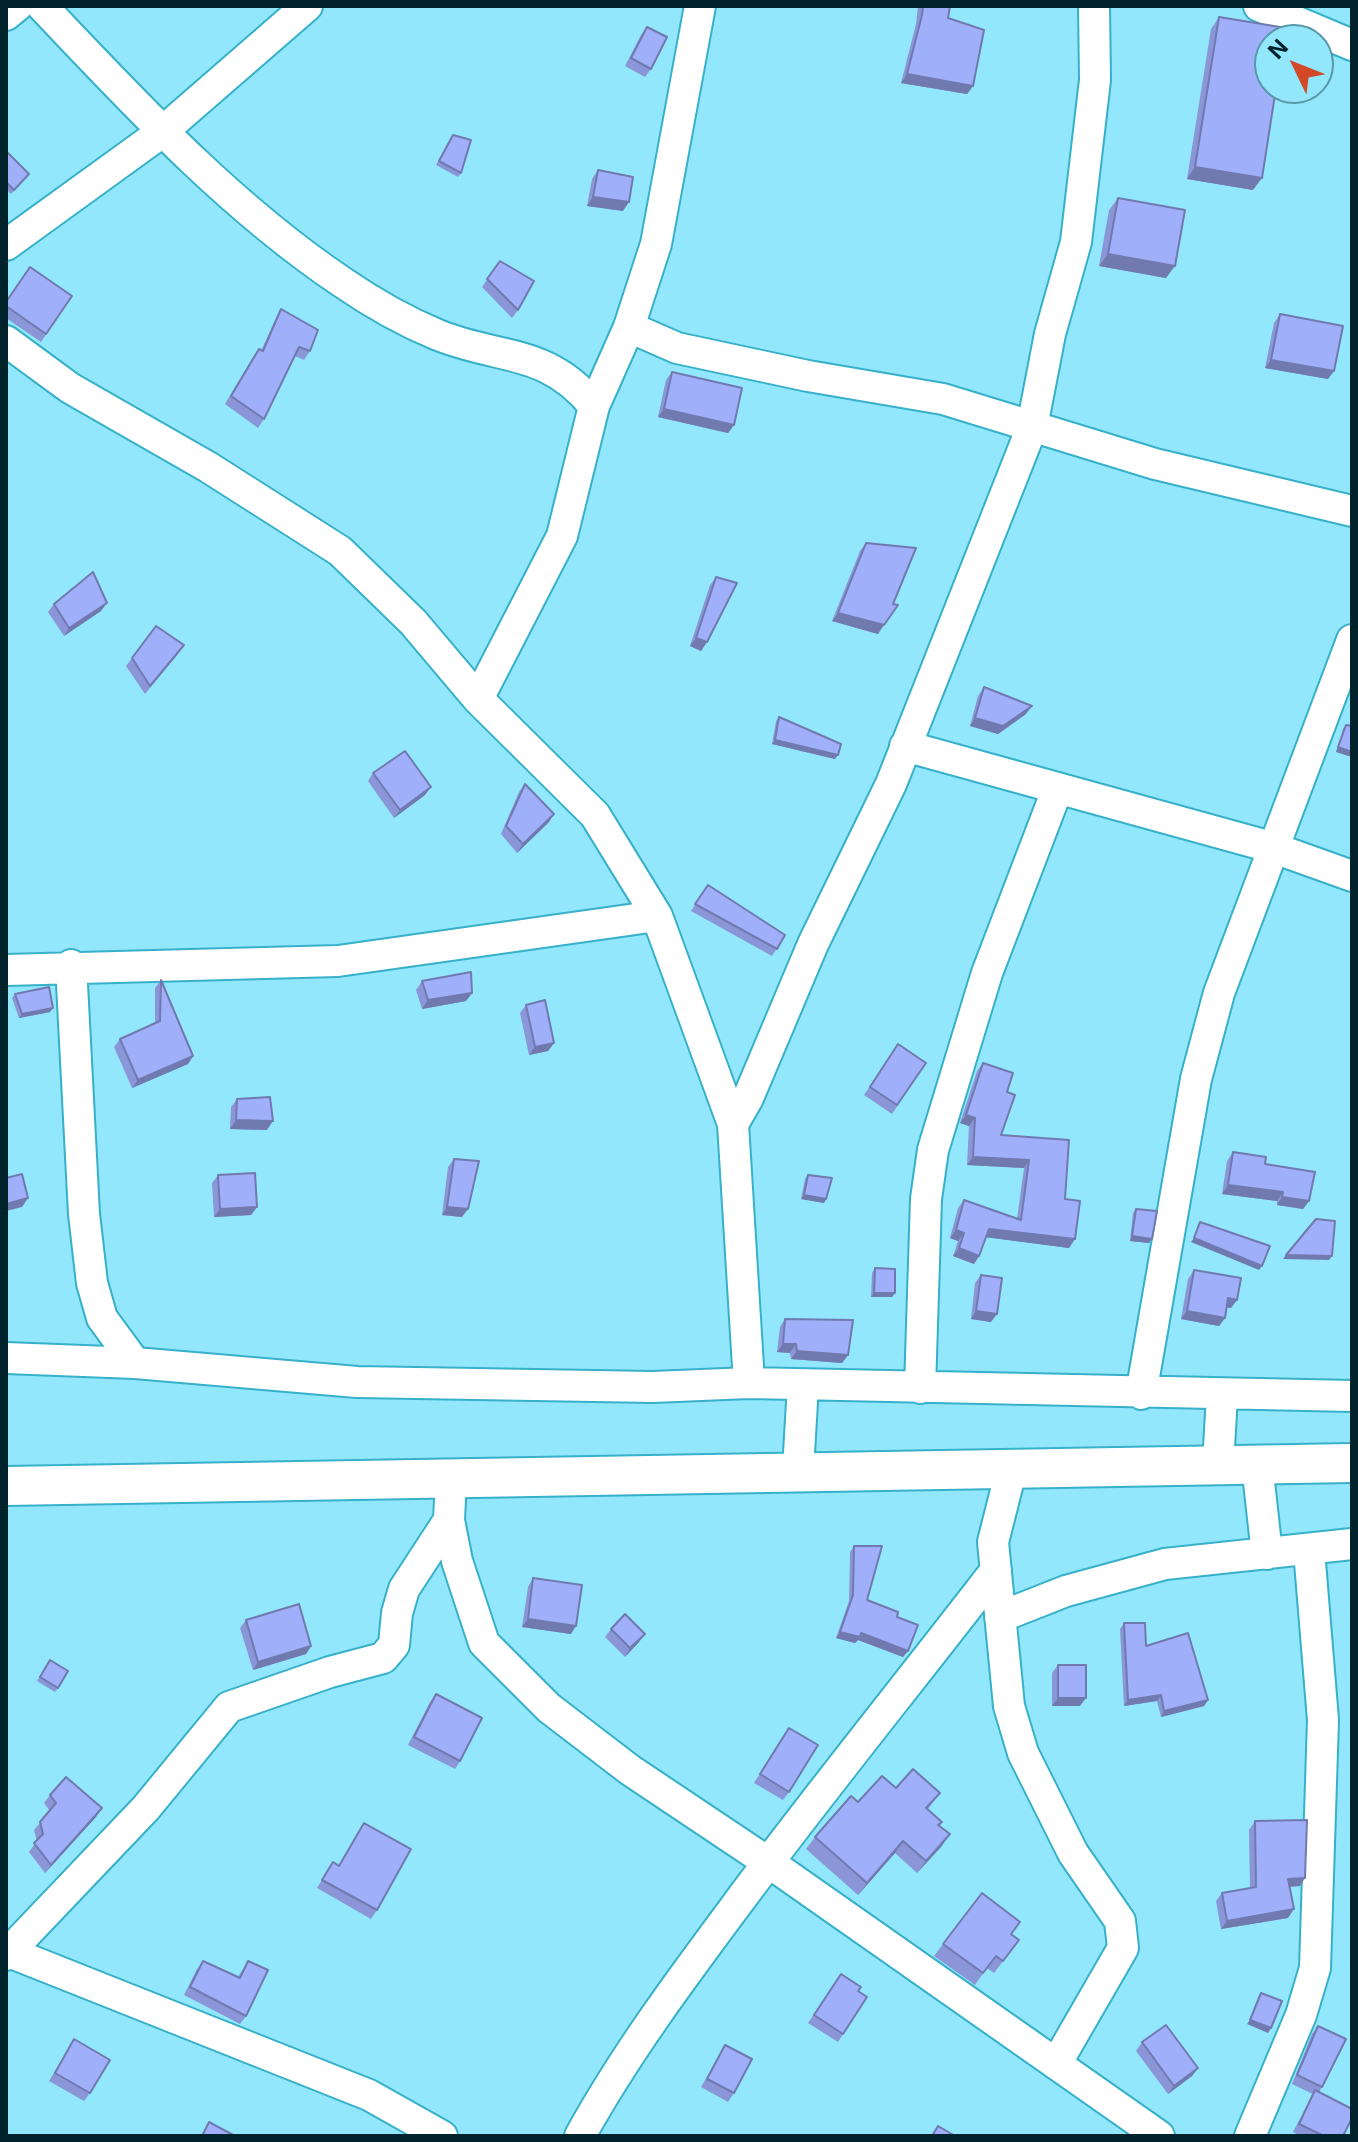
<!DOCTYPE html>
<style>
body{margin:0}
#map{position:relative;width:1358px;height:2142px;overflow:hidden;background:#92e7fc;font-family:Inter,sans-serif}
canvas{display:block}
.frame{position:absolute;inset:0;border:8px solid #00222a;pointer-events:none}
.north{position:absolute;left:1254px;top:24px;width:80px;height:80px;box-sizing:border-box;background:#92e7fc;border:2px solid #5898a8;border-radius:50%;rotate:313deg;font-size:22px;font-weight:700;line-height:32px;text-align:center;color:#00222a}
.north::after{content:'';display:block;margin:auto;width:28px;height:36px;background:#d34927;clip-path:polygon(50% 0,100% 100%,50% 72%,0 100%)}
</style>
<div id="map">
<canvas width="1358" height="2142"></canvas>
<div class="frame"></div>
<div class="north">N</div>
</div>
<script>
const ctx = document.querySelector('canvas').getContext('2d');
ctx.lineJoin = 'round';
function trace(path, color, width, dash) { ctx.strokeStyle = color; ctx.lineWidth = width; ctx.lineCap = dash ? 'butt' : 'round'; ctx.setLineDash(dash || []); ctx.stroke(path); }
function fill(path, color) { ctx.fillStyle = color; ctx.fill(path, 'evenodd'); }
const minor = new Path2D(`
 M42 6C135 104 229 206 342 282 371 302 404 321 438 335 500 360 547 348 594 406
 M1259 6 1352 45
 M6 15 17 6
 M6 245 162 132 307 6
 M629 327 677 348 808 376 943 399 1155 464 1352 511
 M6 341 70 388 208 467 340 551 413 622 478 699 595 815 657 916 733 1124 749 1383
 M478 699 562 536 594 406 629 327 656 244 700 6
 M905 746 1271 847 1352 876
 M71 965 84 1214 92 1283 102 1318 135 1363
 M6 970 338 961 657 916
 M733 1124 748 1098 813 944 891 784 1032 427 1050 334 1076 242 1095 80 1094 6
 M6 1358 135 1363 357 1382 653 1387 749 1383 1352 1396
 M920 1388 926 1199 933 1150 987 973 1057 790
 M1141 1394 1196 1079 1219 993 1352 640
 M1257 1464 1267 1554
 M1218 1465 1222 1395
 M1012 1467 993 1542 1009 1706 1023 1753 1073 1853 1120 1921 1123 1948 1056 2064
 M798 1470 803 1385
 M451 1479 449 1520 457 1561 484 1643 549 1708 630 1770 784 1873 1159 2136
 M1000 1617 1066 1591 1165 1564 1352 1544
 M9 1952 369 2095 442 2136
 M6 1955 146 1808 229 1707 330 1672 383 1658 394 1645 397 1613 404 1589 449 1520
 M580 2136C627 2051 685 1974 743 1896 826 1785 912 1679 996 1570
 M1250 2136 1301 2015 1315 1968 1323 1720 1309 1550`);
const tertiary = new Path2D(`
 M6 1486 1352 1463`);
trace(minor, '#37b0c9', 34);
trace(tertiary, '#37b0c9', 42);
trace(minor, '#fff', 30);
trace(tertiary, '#fff', 38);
fill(new Path2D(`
 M918 6H950L948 18 973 86 967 94 901 83 916 24Z
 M1219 17 1253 190 1187 179 1211 29Z
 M647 27 651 69 645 77 625 66 641 35Z
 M450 139 461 173 458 177 436 165Z
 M6 151 26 178 11 194 6 189Z
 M598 170 623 211 587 206 592 179Z
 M1118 198 1166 278 1099 266 1109 210Z
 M500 261 518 310 512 318 482 287Z
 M72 296 41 342 6 318V301Z
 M281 309 310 351 304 360 295 356 264 419 258 428 225 404 253 357 259 349 261 351 276 318Z
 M1280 314 1334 371 1328 379 1265 368 1274 323Z
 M672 372 734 425 728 433 658 417 666 380Z
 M866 543 878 634 832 621 860 551Z
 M716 577 707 642 701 651 690 646 710 585Z
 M54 604 101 611 64 636 48 612Z
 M178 654 145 694 126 666 132 658Z
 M984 687 1026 714 998 734 970 726 978 696Z
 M779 717 835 759 772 744 776 721Z
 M1346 725 1352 726V757L1336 752 1343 729Z
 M373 773 425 795 394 818 368 781Z
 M525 784 549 822 517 853 501 834 519 792Z
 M708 885 785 935 772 956 691 911Z
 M161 980 193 1056 188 1064 132 1088 114 1047 120 1039 155 1023V988Z
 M422 981 472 993 466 1001 422 1009 416 990Z
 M15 994 50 1012 19 1018 12 998Z
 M526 1005 554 1043 548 1051 529 1055 520 1013Z
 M898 1044 926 1063 892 1114 864 1095Z
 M983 1063 1007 1092 1001 1135 1069 1140 1065 1199 1075 1239 1069 1248 986 1237 979 1256 974 1264 953 1256 958 1241 950 1238 958 1208 964 1200 1017 1219 1024 1168 967 1165 969 1126 960 1123 977 1071Z
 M237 1099 267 1130 230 1129 231 1107Z
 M1233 1152 1309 1201 1303 1209 1277 1205V1201L1222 1194 1227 1161Z
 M454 1159 462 1217 442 1215 448 1167Z
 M218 1175 257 1207 251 1215 214 1217 212 1183Z
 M808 1175 826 1199 824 1203 801 1199 805 1179Z
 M1136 1209 1152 1239 1149 1243 1130 1241 1133 1213Z
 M875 1268 895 1293 892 1297H871L872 1273Z
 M1194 1270 1237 1300 1231 1308 1227 1307 1225 1318 1219 1326 1181 1319 1188 1279Z
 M981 1275 991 1322 971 1319 975 1283Z
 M785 1319 848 1355 842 1363 791 1359 790 1353 777 1352 780 1327Z
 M854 1546 867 1600 897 1617 908 1651 903 1657 858 1640 855 1643 836 1638 849 1601 850 1552Z
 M533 1578 571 1634 522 1627 528 1587Z
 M246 1620 311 1646 306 1654 253 1670 240 1628Z
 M1124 1623 1146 1646 1208 1700 1204 1706 1161 1717 1157 1701 1124 1706 1120 1629Z
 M611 1629 639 1642 625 1657 605 1637Z
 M50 1660 58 1688 55 1692 37 1681Z
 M1058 1665 1080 1706H1052V1673Z
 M436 1694 460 1761 455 1769 408 1745 430 1702Z
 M783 1736 789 1792 783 1800 754 1783Z
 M896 1788 940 1793 928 1809 942 1822 940 1826 950 1834 941 1847 917 1873 895 1853 858 1895 806 1849 815 1837Z
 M50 1795 96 1817 45 1873 29 1852 37 1841 34 1830 50 1811 44 1803Z
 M1255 1821 1300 1886 1290 1887 1288 1918 1221 1929 1216 1901 1222 1893 1250 1888 1249 1830Z
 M364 1823 377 1910 371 1919 317 1888 333 1862 339 1865Z
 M1012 1934 1010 1952 994 1973 987 1968 975 1985 934 1956 943 1944Z
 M203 1961 238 1977 248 1961 246 2016 240 2024 184 1995 197 1969Z
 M841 1974 858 1991 867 1997 838 2042 808 2023Z
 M1318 2026 1322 2087 1319 2092 1343 2136H1301L1293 2132 1313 2094 1292 2084 1312 2034Z
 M74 2039 90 2093 84 2101 49 2081Z
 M1142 2042 1198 2068 1192 2076 1168 2094 1136 2051Z
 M725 2045 734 2093 728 2102 701 2087Z`), '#8a96d7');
fill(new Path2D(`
 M907 74 973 86 967 94 901 83Z
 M1195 167 1262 178 1253 190 1187 179Z
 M593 197 629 202 623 211 587 206Z
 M1108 254 1175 266 1166 278 1099 266Z
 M1271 360 1334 371 1328 379 1265 368Z
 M664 409 734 425 728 433 658 417Z
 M107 603 101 611 64 636 69 628Z
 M838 613 884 625 878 634 832 621Z
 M696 638 707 642 701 651 690 646Z
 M1032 706 1026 714 998 734 970 726 975 718Z
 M775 740 838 755 835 759 772 744Z
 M1338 747 1352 752V757L1336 752Z
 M431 787 425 795 394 818 400 810Z
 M554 814 549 822 517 853 523 844Z
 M472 993 466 1001 422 1009 428 1000Z
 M53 1008 50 1012 19 1018 22 1014Z
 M554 1043 548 1051 529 1055 535 1047Z
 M193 1056 188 1064 132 1088 138 1080Z
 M966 1115 975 1118 969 1126 960 1123Z
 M236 1120 273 1121 267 1130 230 1129Z
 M973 1157 1029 1160 1024 1168 967 1165Z
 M1228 1185 1283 1192 1277 1201 1222 1194Z
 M804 1195 826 1199 824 1203 801 1199Z
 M1282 1197 1309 1201 1303 1209 1277 1205Z
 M28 1198 22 1207 6 1211V1204Z
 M257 1207 251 1215 214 1217 220 1209Z
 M447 1207 468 1209 462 1217 442 1215Z
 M989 1229 1075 1239 1069 1248 984 1237Z
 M956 1230 964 1233 958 1241 950 1238Z
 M1132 1236 1152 1239 1149 1243 1130 1241Z
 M1194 1238 1262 1266 1259 1270 1191 1242Z
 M959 1248 979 1256 974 1264 953 1256Z
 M1286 1255 1332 1256 1329 1260 1283 1259Z
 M874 1293H895L892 1297H871Z
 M1228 1298 1237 1300 1231 1308 1223 1307Z
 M976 1311 997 1314 991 1322 971 1319Z
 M1187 1311 1225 1318 1219 1326 1181 1319Z
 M783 1344H796L790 1353 777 1352Z
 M797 1351 848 1355 842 1363 791 1359Z
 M528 1619 576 1626 571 1634 522 1627Z
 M840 1632 861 1633 908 1651 903 1657 858 1640 855 1643 836 1638Z
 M645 1634 639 1642 625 1657 630 1648Z
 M311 1646 306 1654 253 1670 258 1662Z
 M1161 1695 1157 1701 1124 1706 1128 1700Z
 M1058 1698H1086L1080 1706H1052Z
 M1208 1700 1204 1706 1161 1717 1164 1711Z
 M102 1808 96 1817 45 1873 51 1865Z
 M950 1834 941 1847 917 1873 926 1861Z
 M903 1841 895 1853 858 1895 867 1883Z
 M1305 1878 1300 1886 1283 1887 1288 1879Z
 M1294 1909 1288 1918 1221 1929 1227 1921Z
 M1250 2020 1271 2028 1268 2033 1247 2024Z
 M1198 2068 1192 2076 1168 2094 1174 2086Z`), '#707aaf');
const building = new Path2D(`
 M923 6H950L948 18 984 30 973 86 907 74 922 15Z
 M1219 17 1286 28 1284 40H1270V88H1276L1262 178 1195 167Z
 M647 27 667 37 651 69 631 58Z
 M453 135 471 140 461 173 439 161Z
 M6 151 29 174 14 190 6 182Z
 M598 170 633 177 629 202 593 197Z
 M1118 198 1185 210 1175 266 1108 254Z
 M500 261 534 281 518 310 487 279Z
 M30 267 72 296 46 334 6 306V302Z
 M281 309 318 330 310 351 299 347 264 419 231 396 259 349 263 351Z
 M1280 314 1343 326 1334 371 1271 360Z
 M672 372 742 388 734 425 664 409Z
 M866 543 916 548 893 604 898 605 884 625 838 613Z
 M93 572 107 603 69 628 54 604Z
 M716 577 737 583 707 642 696 638Z
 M156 626 184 645 150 686 132 658Z
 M984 687 1032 706 1003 726 975 718Z
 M779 717 841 744 838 755 775 740Z
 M1346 725 1352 726V752L1338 747Z
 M405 751 431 787 400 810 373 773Z
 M525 784 554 814 523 844 506 826Z
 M708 885 785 935 777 949 695 904Z
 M471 972 472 993 428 1000 422 981Z
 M161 980 193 1056 138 1080 120 1039 160 1021Z
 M49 987 53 1008 22 1014 15 994Z
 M545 1000 554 1043 535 1047 526 1005Z
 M898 1044 926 1063 897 1105 870 1087Z
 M983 1063 1013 1073 1007 1092 1015 1095 1001 1135 1069 1140 1065 1199 1080 1201 1075 1239 989 1229 979 1256 959 1248 964 1233 956 1230 964 1200 1021 1220 1029 1160 973 1157 975 1118 966 1115Z
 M270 1097 273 1121 236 1120 237 1099Z
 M1233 1152 1266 1157 1265 1164 1315 1172 1309 1201 1282 1197 1283 1192 1228 1185Z
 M454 1159 479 1161 468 1209 447 1207Z
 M255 1173 257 1207 220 1209 218 1175Z
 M22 1174 28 1198 6 1204V1178Z
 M808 1175 832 1178 826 1199 804 1195Z
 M1136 1209 1157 1211 1152 1239 1132 1236Z
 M1316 1219 1335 1221 1332 1256 1286 1255Z
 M1200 1222 1270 1246 1262 1266 1194 1238Z
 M875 1268 895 1269V1293H874Z
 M1194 1270 1241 1278 1237 1300 1228 1298 1225 1318 1187 1311Z
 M981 1275 1002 1278 997 1314 976 1311Z
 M785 1319 853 1320 848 1355 797 1351 796 1344H783Z
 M854 1546H882L867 1600 898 1612 897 1617 918 1625 908 1651 861 1633 860 1637 840 1632 853 1595Z
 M533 1578 582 1585 576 1626 528 1619Z
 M299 1604 311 1646 258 1662 246 1620Z
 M625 1614 645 1634 630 1648 611 1629Z
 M1124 1623H1145L1146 1646 1188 1633 1208 1700 1164 1711 1161 1695 1128 1700Z
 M50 1660 68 1671 58 1688 40 1677Z
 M1058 1665H1086V1698H1058Z
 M436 1694 482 1718 460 1761 414 1737Z
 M789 1728 818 1745 789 1792 760 1774Z
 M913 1769 940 1793 926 1808 942 1822 938 1825 950 1834 926 1861 903 1841 867 1883 815 1837 851 1796 858 1802 882 1776 896 1788Z
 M66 1777 102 1808 51 1865 34 1843 43 1834 40 1822 56 1803 50 1795Z
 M1307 1820 1305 1878 1288 1879 1294 1909 1227 1921 1222 1893 1256 1887 1255 1821Z
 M364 1823 411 1849 377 1910 322 1880 333 1862 339 1866Z
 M982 1893 1020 1922 1011 1934 1019 1940 1003 1961 996 1956 983 1973 943 1944Z
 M203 1961 240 1978 248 1961 268 1970 246 2016 190 1987Z
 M841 1974 861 1987 858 1991 867 1997 843 2034 814 2015Z
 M1261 1993 1282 2001 1271 2028 1250 2020Z
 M1166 2025 1198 2068 1174 2086 1142 2042Z
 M1318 2026 1346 2039 1322 2087 1297 2075Z
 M74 2039 110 2060 90 2093 55 2073Z
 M725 2045 752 2059 734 2093 707 2079Z
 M1315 2090 1352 2109V2118L1343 2136H1324L1299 2124Z
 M209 2122 235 2136H202Z
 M938 2126 955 2136H932Z`);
fill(building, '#a0affa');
trace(building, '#707aaf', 2);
</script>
